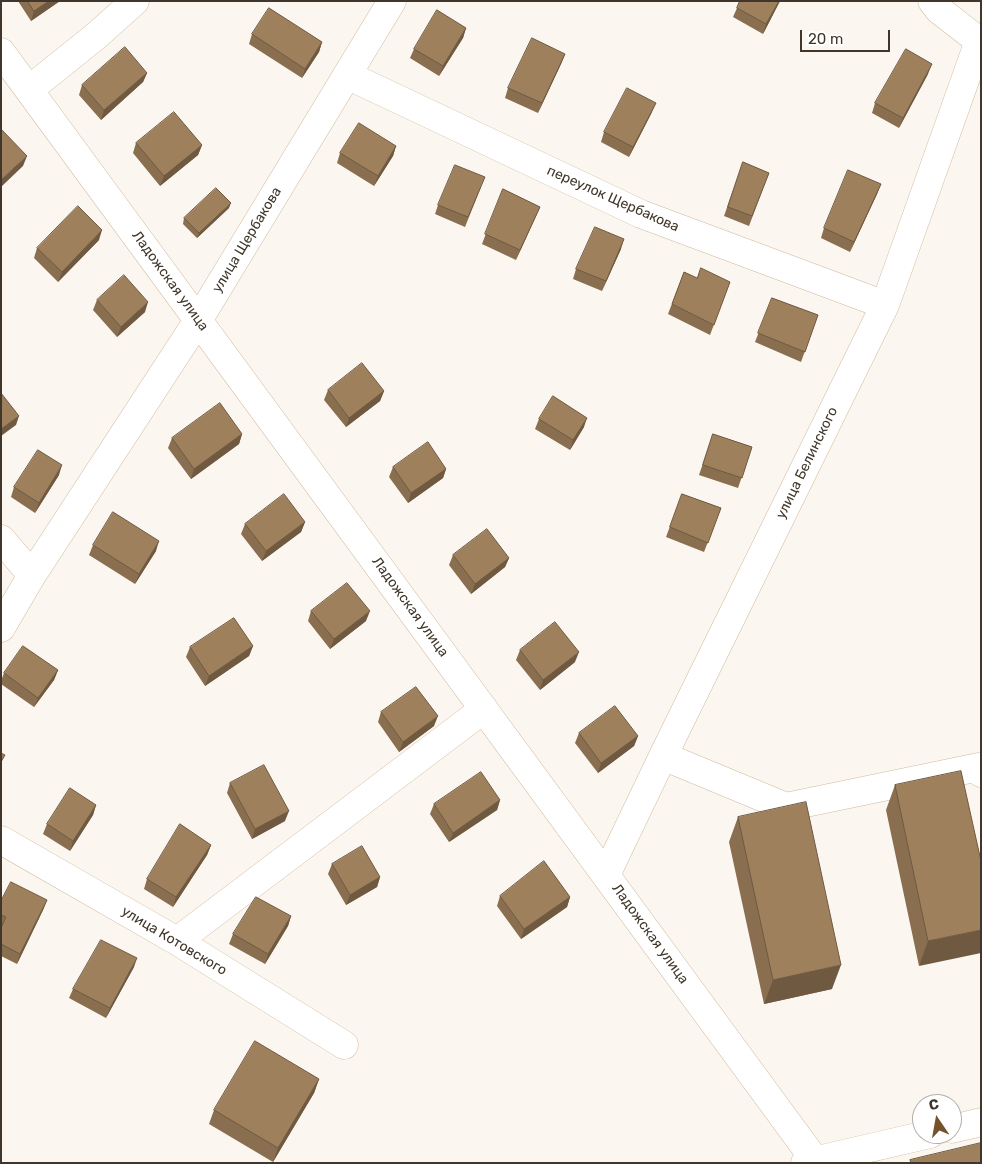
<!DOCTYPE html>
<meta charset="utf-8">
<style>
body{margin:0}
#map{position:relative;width:982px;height:1164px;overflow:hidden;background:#fbf6f0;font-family:Rubik,sans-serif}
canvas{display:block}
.frame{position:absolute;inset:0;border:2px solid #40362b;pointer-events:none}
.north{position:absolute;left:912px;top:1094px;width:50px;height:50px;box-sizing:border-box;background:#fff;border:1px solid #b3afaa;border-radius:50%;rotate:348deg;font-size:14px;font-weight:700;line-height:20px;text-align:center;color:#40362b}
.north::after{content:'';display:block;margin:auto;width:18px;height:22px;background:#74532a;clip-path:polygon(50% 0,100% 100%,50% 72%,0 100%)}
.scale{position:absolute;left:800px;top:30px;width:90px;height:22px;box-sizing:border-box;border:2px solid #40362b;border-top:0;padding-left:6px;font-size:15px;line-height:18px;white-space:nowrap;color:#40362b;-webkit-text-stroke:4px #fff;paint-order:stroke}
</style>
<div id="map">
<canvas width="982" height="1164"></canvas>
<div class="frame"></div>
<div class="north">С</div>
<div class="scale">20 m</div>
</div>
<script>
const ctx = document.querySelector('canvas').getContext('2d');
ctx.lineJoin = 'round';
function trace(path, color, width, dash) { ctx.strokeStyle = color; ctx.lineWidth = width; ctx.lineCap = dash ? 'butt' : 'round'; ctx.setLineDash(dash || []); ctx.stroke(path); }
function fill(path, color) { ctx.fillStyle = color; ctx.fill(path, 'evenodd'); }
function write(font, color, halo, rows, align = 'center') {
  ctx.font = font + ' Rubik,sans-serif'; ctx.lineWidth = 5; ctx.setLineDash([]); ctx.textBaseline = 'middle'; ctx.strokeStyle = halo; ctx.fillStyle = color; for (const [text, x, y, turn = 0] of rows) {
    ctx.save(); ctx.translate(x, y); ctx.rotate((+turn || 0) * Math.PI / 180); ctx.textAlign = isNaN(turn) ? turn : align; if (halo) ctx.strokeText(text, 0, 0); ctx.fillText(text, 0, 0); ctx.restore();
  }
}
const minor = new Path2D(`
 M932 1 939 10 979 41
 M1 52 817 1163
 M347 75 641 214 885 305
 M30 89 96 36 135 1
 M1 539 32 575
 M1 628 32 575 199 319 392 1
 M663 756 786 807 979 767 981 773
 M1 840 177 941 344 1045
 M606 875 663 756 885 305 979 41 981 40
 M177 941 484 709
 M952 1129 981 1122
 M805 1163 930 1134`);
trace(minor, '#d2ba9e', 29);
trace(minor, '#fff', 28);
fill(new Path2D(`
 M18 1H60L31 21Z
 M740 1H780L763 34 733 17 737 8Z
 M466 28 463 38 439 76 410 58 414 49Z
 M252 34 322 42 319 52 302 78 249 44Z
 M565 54 561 64 538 113 505 98 508 88Z
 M147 73 143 82 101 120 79 95 82 85Z
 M928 74 899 128 872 113 875 103Z
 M652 112 629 157 601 142 604 132Z
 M136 143 202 145 198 155 160 186 133 153Z
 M396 146 393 156 374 186 337 163 340 153Z
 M743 162 769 173 749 226 724 216Z
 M881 184 877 194 850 252 821 238 824 228Z
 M481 187 465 227 435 214 438 205Z
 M503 189 540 207 536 216 516 260 482 244Z
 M229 208 197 238 183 224 184 218Z
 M99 240 58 282 34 258 37 248Z
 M621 249 602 291 573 279 576 269Z
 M684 272 697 278 730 282 710 335 668 314Z
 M772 298 818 315 801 362 755 342Z
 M97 300 145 312 117 337 93 310Z
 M328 390 384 391 380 401 346 427 324 400Z
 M539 419 584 427 570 450 535 429Z
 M242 434 239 444 191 479 168 448 172 438Z
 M713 434 752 447 738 488 699 475Z
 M393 467 446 469 443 478 408 503 389 477Z
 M59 475 35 513 11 497 14 487Z
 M682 494 721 508 704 552 666 537Z
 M305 522 301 532 262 561 241 534 245 524Z
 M93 545 156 551 135 584 89 555Z
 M453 555 509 558 505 567 471 594 449 565Z
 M311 611 366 621 330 649 308 621Z
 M253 646 249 656 205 686 186 657 190 647Z
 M520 650 575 662 540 690 516 660Z
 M58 670 54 680 34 707 1 684V681L4 673Z
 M381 712 434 726 399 752 378 722Z
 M579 733 638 736 634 746 598 773 575 743Z
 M230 783 285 821 252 839 227 793Z
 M895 785 981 861 919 966 886 810Z
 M500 800 497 810 449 842 430 814 434 804Z
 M96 805 93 815 70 851 43 834 47 824Z
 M738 817 832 989 764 1004 729 842Z
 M211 845 207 855 173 907 144 889 147 879Z
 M332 864 380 877 377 887 346 905 328 874Z
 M500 896 570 897 567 907 521 939 497 906Z
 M47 900 43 910 17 964 1 956V901Z
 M291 916 288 926 265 964 229 944 233 934Z
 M134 967 106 1018 69 998 73 989Z
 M319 1079 314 1093 273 1162 209 1124 214 1110Z`), '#896e50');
fill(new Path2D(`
 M49 1H60L31 21 34 11Z
 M779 1H780L763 34 766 24Z
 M466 28 463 38 439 76 443 66Z
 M322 42 319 52 302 78 305 69Z
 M565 54 561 64 538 113 542 103Z
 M932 64 928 74 899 128 903 118Z
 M147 73 143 82 101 120 104 110Z
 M656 103 652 112 629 157 633 147Z
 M202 145 198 155 160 186 164 176Z
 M396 146 393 156 374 186 378 176Z
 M27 156 23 166 1 187V180Z
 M881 184 877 194 850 252 854 242Z
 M231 203 229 208 197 238 199 233Z
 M540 207 536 216 516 260 520 250Z
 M102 230 99 240 58 282 62 272Z
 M624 239 621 249 602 291 606 281Z
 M148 302 145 312 117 337 121 327Z
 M384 391 380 401 346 427 349 418Z
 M19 416 16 425 1 436V429Z
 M587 418 584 427 570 450 573 440Z
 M242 434 239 444 191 479 194 469Z
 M62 465 59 475 35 513 39 503Z
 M446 469 443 478 408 503 411 493Z
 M305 522 301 532 262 561 266 551Z
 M159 541 156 551 135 584 139 574Z
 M509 558 505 567 471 594 475 584Z
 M370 611 366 621 330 649 334 639Z
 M253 646 249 656 205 686 209 676Z
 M579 652 575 662 540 690 543 680Z
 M58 670 54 680 34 707 38 698Z
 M438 716 434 726 399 752 403 742Z
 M638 736 634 746 598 773 601 763Z
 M500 800 497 810 449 842 453 833Z
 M96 805 93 815 70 851 73 841Z
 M289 811 285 821 252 839 255 829Z
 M211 845 207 855 173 907 176 897Z
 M380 877 377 887 346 905 350 895Z
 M570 897 567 907 521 939 524 929Z
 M47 900 43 910 17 964 20 954Z
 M291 916 288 926 265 964 268 954Z
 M981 930V953L919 966 928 941Z
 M137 958 134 967 106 1018 110 1008Z
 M841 965 832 989 764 1004 773 980Z
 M319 1079 314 1093 273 1162 278 1148Z`), '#6f5a41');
const building = new Path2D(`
 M28 1H49L34 11Z
 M740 1H779L766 24 737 8Z
 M269 8 322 42 305 69 252 34Z
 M437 10 466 28 443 66 414 49Z
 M532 38 565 54 542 103 508 88Z
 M125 47 147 73 104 110 82 85Z
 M906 49 932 64 903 118 875 103Z
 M627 88 656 103 633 147 604 132Z
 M174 112 202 145 164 176 136 143Z
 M359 123 396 146 378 176 340 153Z
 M1 129 27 156 1 180Z
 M743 162 769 173 752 216 728 207Z
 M455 165 485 177 468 217 438 205Z
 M848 170 881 184 854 242 824 228Z
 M216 188 231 203 199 233 184 218Z
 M503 189 540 207 520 250 485 234Z
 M78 206 102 230 62 272 37 248Z
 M595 227 624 239 606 281 576 269Z
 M701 268 730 282 714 325 672 304 684 272 697 278Z
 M124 275 148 302 121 327 97 300Z
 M772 298 818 315 805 352 758 333Z
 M362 363 384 391 349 418 328 390Z
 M1 393 19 416 1 429Z
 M553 396 587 418 573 440 539 419Z
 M220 403 242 434 194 469 172 438Z
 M713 434 752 447 742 478 703 465Z
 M428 442 446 469 411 493 393 467Z
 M38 450 62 465 39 503 14 487Z
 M284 494 305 522 266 551 245 524Z
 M682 494 721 508 708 543 670 527Z
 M113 512 159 541 139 574 93 545Z
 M487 529 509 558 475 584 453 555Z
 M347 583 370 611 334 639 311 611Z
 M234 618 253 646 209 676 190 647Z
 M555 622 579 652 543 680 520 650Z
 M23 646 58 670 38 698 4 673Z
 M416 687 438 716 403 742 381 712Z
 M615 706 638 736 601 763 579 733Z
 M1 753 5 755 1 762Z
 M264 765 289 811 255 829 230 783Z
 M961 771 981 861V930L928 941 895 785Z
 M481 772 500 800 453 833 434 804Z
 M70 788 96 805 73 841 47 824Z
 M806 802 841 965 773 980 738 817Z
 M180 824 211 845 176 897 147 879Z
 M362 846 380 877 350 895 332 864Z
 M544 861 570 897 524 929 500 896Z
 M11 882 47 900 20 954 1 944V928L6 917 1 915V901Z
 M256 897 291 916 268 954 233 934Z
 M101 940 137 958 110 1008 73 989Z
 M255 1041 319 1079 278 1148 214 1110Z
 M981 1143V1163H911L910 1160Z`);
fill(building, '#9f805d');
trace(building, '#6f5a41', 1);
write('14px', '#40362b', '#fff', [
 ["переулок Щербакова",613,199,24],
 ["улица Щербакова",247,240,-59],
 ["Ладожская улица",170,281,54],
 ["улица Белинского",807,463,-64],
 ["Ладожская улица",410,607,54],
 ["Ладожская улица",650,934,54],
 ["улица Котовского",174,941,31]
]);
</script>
